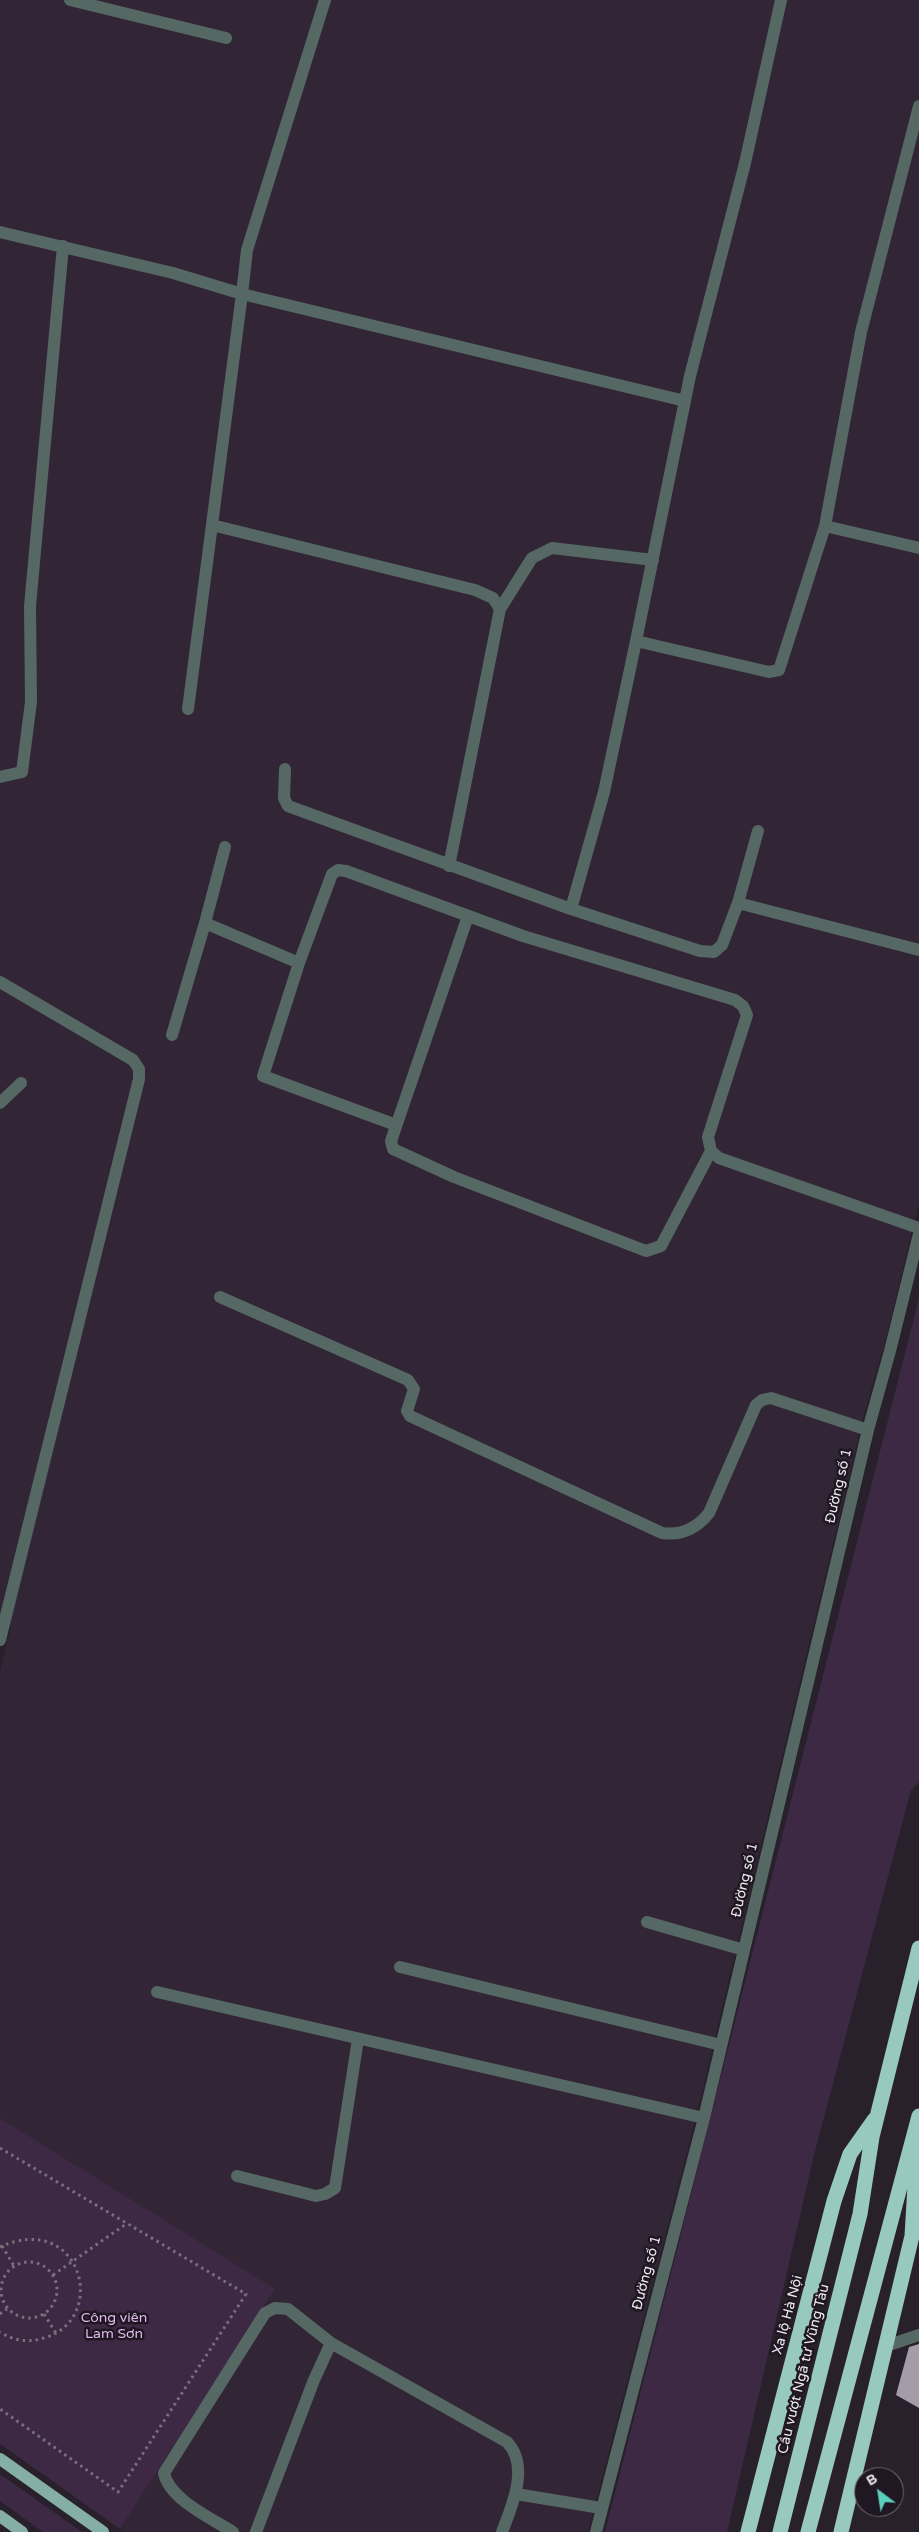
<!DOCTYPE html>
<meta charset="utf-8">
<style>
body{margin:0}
#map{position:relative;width:919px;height:2532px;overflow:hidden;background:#28202b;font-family:"Varela Round",sans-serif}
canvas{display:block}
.north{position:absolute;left:854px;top:2467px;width:50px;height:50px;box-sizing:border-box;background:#1f1721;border:1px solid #726b74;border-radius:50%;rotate:329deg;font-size:14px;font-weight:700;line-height:20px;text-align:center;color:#efeaf1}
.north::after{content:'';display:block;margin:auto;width:18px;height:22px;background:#5bcebc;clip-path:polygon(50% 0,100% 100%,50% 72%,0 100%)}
</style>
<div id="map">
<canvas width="919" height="2532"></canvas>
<div class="north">B</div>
</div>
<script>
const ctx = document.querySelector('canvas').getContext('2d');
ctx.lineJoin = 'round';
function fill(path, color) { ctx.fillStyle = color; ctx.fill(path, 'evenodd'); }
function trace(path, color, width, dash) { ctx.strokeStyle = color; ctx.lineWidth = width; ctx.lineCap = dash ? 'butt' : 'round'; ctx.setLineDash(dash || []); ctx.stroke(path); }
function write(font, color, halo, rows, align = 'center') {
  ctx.font = font + ' "Varela Round",sans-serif'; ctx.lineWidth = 5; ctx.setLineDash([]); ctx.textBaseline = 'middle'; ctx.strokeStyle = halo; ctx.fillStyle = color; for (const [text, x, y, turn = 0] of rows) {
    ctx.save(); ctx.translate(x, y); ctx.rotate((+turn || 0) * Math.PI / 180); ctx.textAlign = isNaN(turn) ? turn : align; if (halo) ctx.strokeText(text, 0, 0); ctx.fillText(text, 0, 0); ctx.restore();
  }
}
fill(new Path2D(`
 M0 0H919V1203L886 1338 862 1422 695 2121 588 2532H124L120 2529 275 2290 0 2118V1672L11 1626 0 1619Z`), '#322636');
fill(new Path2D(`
 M919 1298V1782L911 1790 814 2155 727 2532H605Z
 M0 2118 275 2289 120 2529 0 2444Z
 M0 2474 82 2532H43L0 2501Z`), '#3d2943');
fill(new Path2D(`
 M919 2344V2408L896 2395 909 2347Z`), '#a59ba9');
trace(new Path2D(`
 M0 2148 246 2294 118 2492 0 2409
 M2 2246 14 2266
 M0 2247C81 2210 110 2319 44 2338 29 2343 14 2341 0 2332
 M1 2290a28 28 0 1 1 56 0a28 28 0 1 1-56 0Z
 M53 2275 126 2224
 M0 2314 7 2309
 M44 2314 56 2333`), '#78717b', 3, [2.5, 4]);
trace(new Path2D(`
 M70 0 226 38
 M0 232 173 273 242 294 247 250 325 0
 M212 525 475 590 493 598 500 609 449 866
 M825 526 861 332 919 106
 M500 609 532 558 552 548 653 560
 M636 641 690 376 745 163 781 0
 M188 709 242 294 685 401
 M285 769 284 798 288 806 571 909 604 792 636 641 769 672 779 670 825 526 919 548
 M0 777 22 772 31 702 30 606 63 246
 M738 903 919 950
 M571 909 700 951 714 952 722 945 738 903 758 831
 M468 916 391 1141 393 1149 454 1177 646 1251 661 1246 711 1151
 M205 923 225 847
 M0 982 133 1060 139 1069V1079L0 1640
 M172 1035 205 923 299 963
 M0 1103 21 1083
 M396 1125 263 1076 299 963 332 874 338 870 346 871 523 936 735 1000 743 1006 747 1015 708 1137 711 1151 719 1158 919 1228
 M220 1297 408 1380 414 1389 407 1411 410 1416 662 1533C682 1536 697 1528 709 1513L756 1405 762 1400 771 1398 868 1430
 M647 1922 744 1950
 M400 1967 721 2045
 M157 1992 704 2118
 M237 2176 316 2196 325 2194 335 2188 358 2039
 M886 2346 919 2335
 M516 2494 601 2508
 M233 2532C211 2518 169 2499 164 2473L265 2313 275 2308 288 2309 331 2343 507 2442C530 2466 512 2506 502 2532
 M256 2532 314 2380 331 2343
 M596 2532 704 2118 868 1430 890 1351 919 1234`), '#556864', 12);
trace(new Path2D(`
 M0 2459 103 2532
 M0 2516 22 2532`), '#85aea6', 12);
trace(new Path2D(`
 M748 2532 834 2201 850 2154 874 2120
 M780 2532 860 2214 872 2137 919 1948
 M808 2532 919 2116
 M841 2532 912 2236 917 2152`), '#98c9c0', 15);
write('14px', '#efeaf1', '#1f1721', [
 ["Đường số 1",839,1486,-77],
 ["Đường số 1",745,1880,-77],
 ["Đường số 1",647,2273,-75],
 ["Xa lộ Hà Nội",788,2315,-75],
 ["Cầu vượt Ngã tư Vũng Tàu",804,2369,-76]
]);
write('14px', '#e1baee', '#1f1721', [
 ["Công viên",114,2318],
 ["Lam Sơn",114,2334]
]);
</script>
